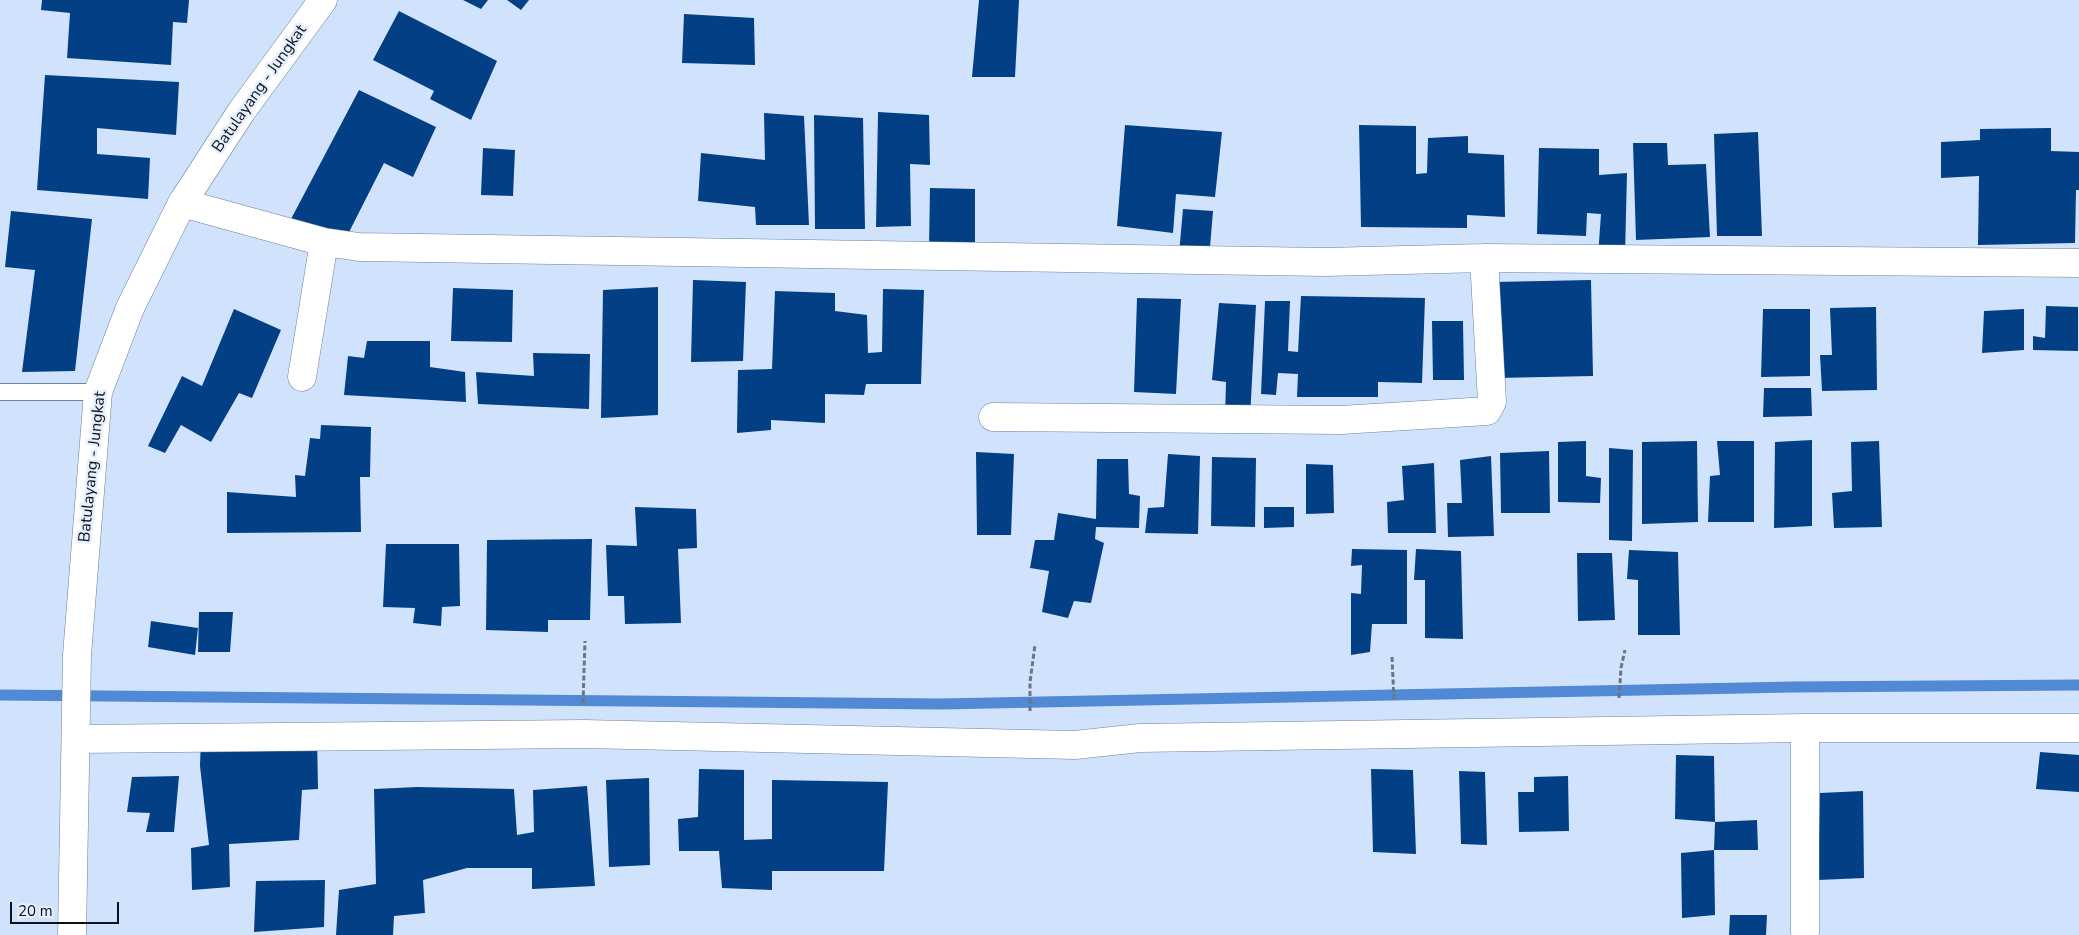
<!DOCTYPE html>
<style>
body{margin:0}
#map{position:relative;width:2079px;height:935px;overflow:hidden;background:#d1e3fc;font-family:"Nunito Sans",sans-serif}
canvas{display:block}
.scale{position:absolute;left:10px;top:902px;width:109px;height:22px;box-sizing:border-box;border:2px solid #09111b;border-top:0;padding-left:6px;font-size:15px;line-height:18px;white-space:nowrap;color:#09111b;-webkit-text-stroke:4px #e6f0fc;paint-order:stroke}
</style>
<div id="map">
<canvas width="2079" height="935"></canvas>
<div class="scale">20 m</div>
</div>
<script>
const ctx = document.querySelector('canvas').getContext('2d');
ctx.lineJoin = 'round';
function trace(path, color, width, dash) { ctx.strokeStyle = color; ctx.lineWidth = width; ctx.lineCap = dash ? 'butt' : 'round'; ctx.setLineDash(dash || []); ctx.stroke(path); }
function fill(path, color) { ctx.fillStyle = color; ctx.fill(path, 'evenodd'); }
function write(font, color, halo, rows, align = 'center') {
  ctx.font = font + ' "Nunito Sans",sans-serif'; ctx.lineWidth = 5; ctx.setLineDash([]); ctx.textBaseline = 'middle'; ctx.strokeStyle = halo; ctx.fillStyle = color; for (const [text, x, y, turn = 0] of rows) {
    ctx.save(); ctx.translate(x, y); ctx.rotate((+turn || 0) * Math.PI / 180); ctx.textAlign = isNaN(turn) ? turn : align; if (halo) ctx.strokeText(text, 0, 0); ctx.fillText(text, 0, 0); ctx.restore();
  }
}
trace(new Path2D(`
 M0 695 941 704 1793 687 2079 685`), '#5189d4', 11);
fill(new Path2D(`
 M42 0H189L187 23 173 22 171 65 67 58 70 13 41 10Z
 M463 0H488L481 9Z
 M507 0H529L521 10Z
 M979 0H1019L1015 77H972Z
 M399 11 497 61 471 120 430 99 434 91 373 60Z
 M684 14 754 18 755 65 682 63Z
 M45 75 179 82 176 135 97 128V154L150 158 148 199 37 190Z
 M359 90 436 127 413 177 384 163 343 244 291 219Z
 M878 112 929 115 930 165 910 164 911 226 876 227Z
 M764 113 804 116 809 225H756L755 207 698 201 701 153 765 160Z
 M814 115 863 118 865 229H815Z
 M1125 125 1222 132 1215 197 1176 194 1173 233 1117 226Z
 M1359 125 1416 126V174L1427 173 1428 138 1468 136V153L1504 155 1505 217 1467 215V228L1361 227Z
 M2051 128V151L2079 152V190H2076L2075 243 1978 245 1979 176 1941 178V142L1980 140V129Z
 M1758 132 1762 236H1717L1714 134Z
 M1633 143H1667L1668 165 1706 164 1710 237 1636 240Z
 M483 148 515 150 513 196 481 195Z
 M1539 148 1599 149V175L1627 173 1625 255 1598 256 1601 214 1587 213 1586 236 1537 234Z
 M930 188 975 189V251L929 249Z
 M1183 209 1213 211 1209 259 1179 254Z
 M11 211 92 219 75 371 22 372 35 270 5 267Z
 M693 280 746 282 743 361 691 362Z
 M1591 280 1593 376 1497 378 1494 282Z
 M658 287V415L601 418 603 290Z
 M453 288 513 290 512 342 451 341Z
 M883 289 924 290 921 384H866L864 395 825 394V423L771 420V430L737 433 738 370 772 369 775 291 835 293V311L867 315 868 353 882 352Z
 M1301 296 1425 298 1422 383 1378 382V397H1297L1298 374 1278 373 1276 395 1261 394 1265 301H1290L1288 351 1298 352Z
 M1137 298 1181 299 1176 394 1134 392Z
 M1219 303 1256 305 1250 418 1225 417 1226 382 1212 380Z
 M2046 306 2078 307V351L2033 350V336L2045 338Z
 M1876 307 1877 390 1822 391 1820 355H1832L1830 308Z
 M234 309 281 330 252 398 239 393 211 442 181 425 165 453 148 446 182 376 202 386Z
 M1763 309H1810V376L1761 377Z
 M2024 309V350L1982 353 1984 311Z
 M1432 321H1463L1464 380H1433Z
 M367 341H430V367L465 372 466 402 344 395 348 356 364 358Z
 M533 353 590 354 589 409 478 404 476 372 534 376Z
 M1764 388H1811L1812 416 1763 417Z
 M321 425 371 427 370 477H360L361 532 227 533V492L296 497 295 475 305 476 310 438 320 439Z
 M1812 440V526L1774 528 1775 442Z
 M1586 441V476L1601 478 1600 503 1558 502V442Z
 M1697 441 1698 522 1642 524V442Z
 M1717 441H1754V522H1708L1710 476 1720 475Z
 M1879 441 1882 527 1834 528 1832 493 1852 491 1851 442Z
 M1609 448 1633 450 1632 541 1609 540Z
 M1549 451 1550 513H1501L1500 453Z
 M976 452 1014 454 1011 535H977Z
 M1168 454 1200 456 1198 534 1145 533 1148 508 1164 507Z
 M1491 456 1494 536 1448 537 1447 503H1462L1460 460Z
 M1212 457 1256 458 1255 527 1211 526Z
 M1097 459H1128L1129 494 1140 496 1139 528 1096 527 1095 539 1104 543 1091 603 1074 601 1068 618 1042 612 1049 571 1030 568 1035 540H1054L1058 513 1096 519Z
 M1434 463 1436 533H1388L1387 502 1404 500 1402 466Z
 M1306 464 1333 465 1334 513 1306 514Z
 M635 507 696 509 697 548 678 549 681 623 625 624 624 596H608L606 545 637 546Z
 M1264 507H1294V527L1264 528Z
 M592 539 590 620H548V632L486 630 487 540Z
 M386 544H459L460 606 442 607 441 626 413 623 415 608 383 607Z
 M1352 549 1407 550V624H1372L1370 652 1351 655V593L1361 594 1362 565 1351 566Z
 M1416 549 1461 551 1463 639 1425 638V580H1414Z
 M1629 550 1678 552 1680 635H1638V580L1627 579Z
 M1577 553H1612L1615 620 1578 621Z
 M199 612H233L230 652H198Z
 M151 621 198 628 195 655 148 647Z
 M317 736 318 789 302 790 299 840 229 844 230 887 192 890 191 848 209 845 200 766 201 738Z
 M2040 752 2079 755V792L2036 789Z
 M1676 755 1714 756 1715 822 1757 820 1758 850H1714L1715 915 1682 918 1681 853 1714 850 1715 822 1675 819Z
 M699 769 744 770V840L772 839V780L888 782 884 871H772V890L722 888 719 851H679L678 819 698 817Z
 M1371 769 1413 770 1416 854 1373 852Z
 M1459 771 1485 772 1487 845 1461 844Z
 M179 776 174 832H146L150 813 127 812 132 777Z
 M1568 776 1569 831 1519 832 1518 792H1534V777Z
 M649 778 650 865 609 867 606 780Z
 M587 786 595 886 532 889V868H467L423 880 425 913 394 916 393 935H336L339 890 376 884 374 789 417 787 514 789 517 835 534 832 533 790Z
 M1863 791 1864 878 1818 880 1820 793Z
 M325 880 324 927 254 932 256 881Z
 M1730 915H1767L1766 935H1729Z`), '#033f84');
const lane = new Path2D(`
 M0 392H98`);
const street = new Path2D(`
 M182 203 324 242 359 247 1325 262 1484 258 2079 263
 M302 377 324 242
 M993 417 1341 420 1487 411 1492 402 1484 258
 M76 739 584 734 1075 745 1140 738 1805 728H2079
 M1805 932V728`);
const highway = new Path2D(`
 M72 935 77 655 98 392 130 308 182 203 241 112 323 0`);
trace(lane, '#6c819d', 18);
trace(street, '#6c819d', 29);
trace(highway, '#6c819d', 29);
trace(new Path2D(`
 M1392 657 1394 701
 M1619 698 1621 668 1625 650
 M583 703 585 641
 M1030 711V682L1035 645`), '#687586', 3, [5, 2.5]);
trace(lane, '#fff', 16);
trace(street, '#fff', 28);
trace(highway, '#fff', 28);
write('16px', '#09111b', '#e6f0fc', [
 ["Batulayang - Jungkat",260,89,-55],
 ["Batulayang - Jungkat",93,467,-84]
]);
</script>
